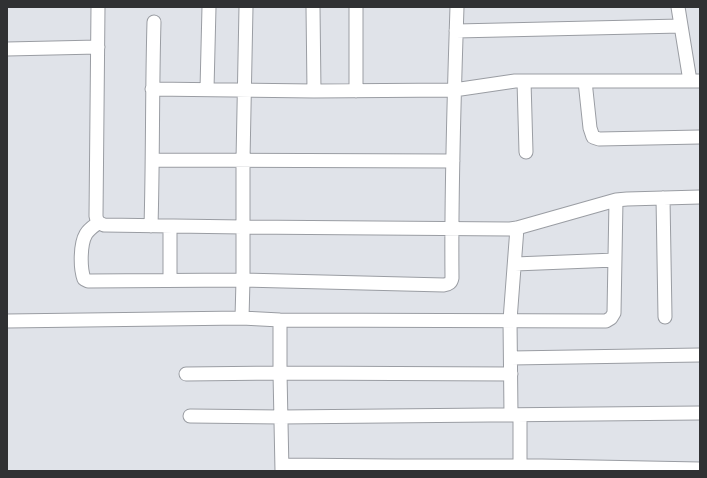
<!DOCTYPE html>
<style>
body{margin:0}
#map{position:relative;width:707px;height:478px;overflow:hidden;background:#e0e3e9;font-family:"Source Sans 3",sans-serif}
canvas{display:block}
.frame{position:absolute;inset:0;border:8px solid #303133;pointer-events:none}
</style>
<div id="map">
<canvas width="707" height="478"></canvas>
<div class="frame"></div>
</div>
<script>
const ctx = document.querySelector('canvas').getContext('2d');
ctx.lineJoin = 'round';
function trace(path, color, width, dash) { ctx.strokeStyle = color; ctx.lineWidth = width; ctx.lineCap = dash ? 'butt' : 'round'; ctx.setLineDash(dash || []); ctx.stroke(path); }
const minor = new Path2D(`
 M98 7 96 216C97 222 99 223 104 225L243 227 510 229 517 228 616 200 627 199 700 197
 M313 7 314 91
 M356 7V91
 M678 7 690 81
 M456 31 681 26
 M7 49 98 47
 M524 81H700
 M585 81 590 128 593 137 599 139 700 137
 M152 89 314 91 454 90 515 81H524L526 152
 M207 89 209 7
 M153 160 453 161
 M663 198 665 317
 M98 223C94 226 89 229 86 234 80 244 80 268 84 279L88 281 243 280V160L246 7
 M151 226C153 158 152 90 154 22
 M170 227V280
 M515 264 615 260
 M242 318 243 280 444 285C449 284 451 283 452 278 451 188 454 97 457 7
 M280 320V373L282 471
 M7 321 242 318 280 320 606 321 611 318 614 313 616 200
 M511 358 700 355
 M186 374 280 373 511 374
 M511 415 510 320 517 228
 M520 415V466
 M190 416 281 417 700 413
 M282 465 395 466H542L700 469`);
trace(minor, '#9a9da3', 15);
trace(minor, '#fff', 13);
</script>
